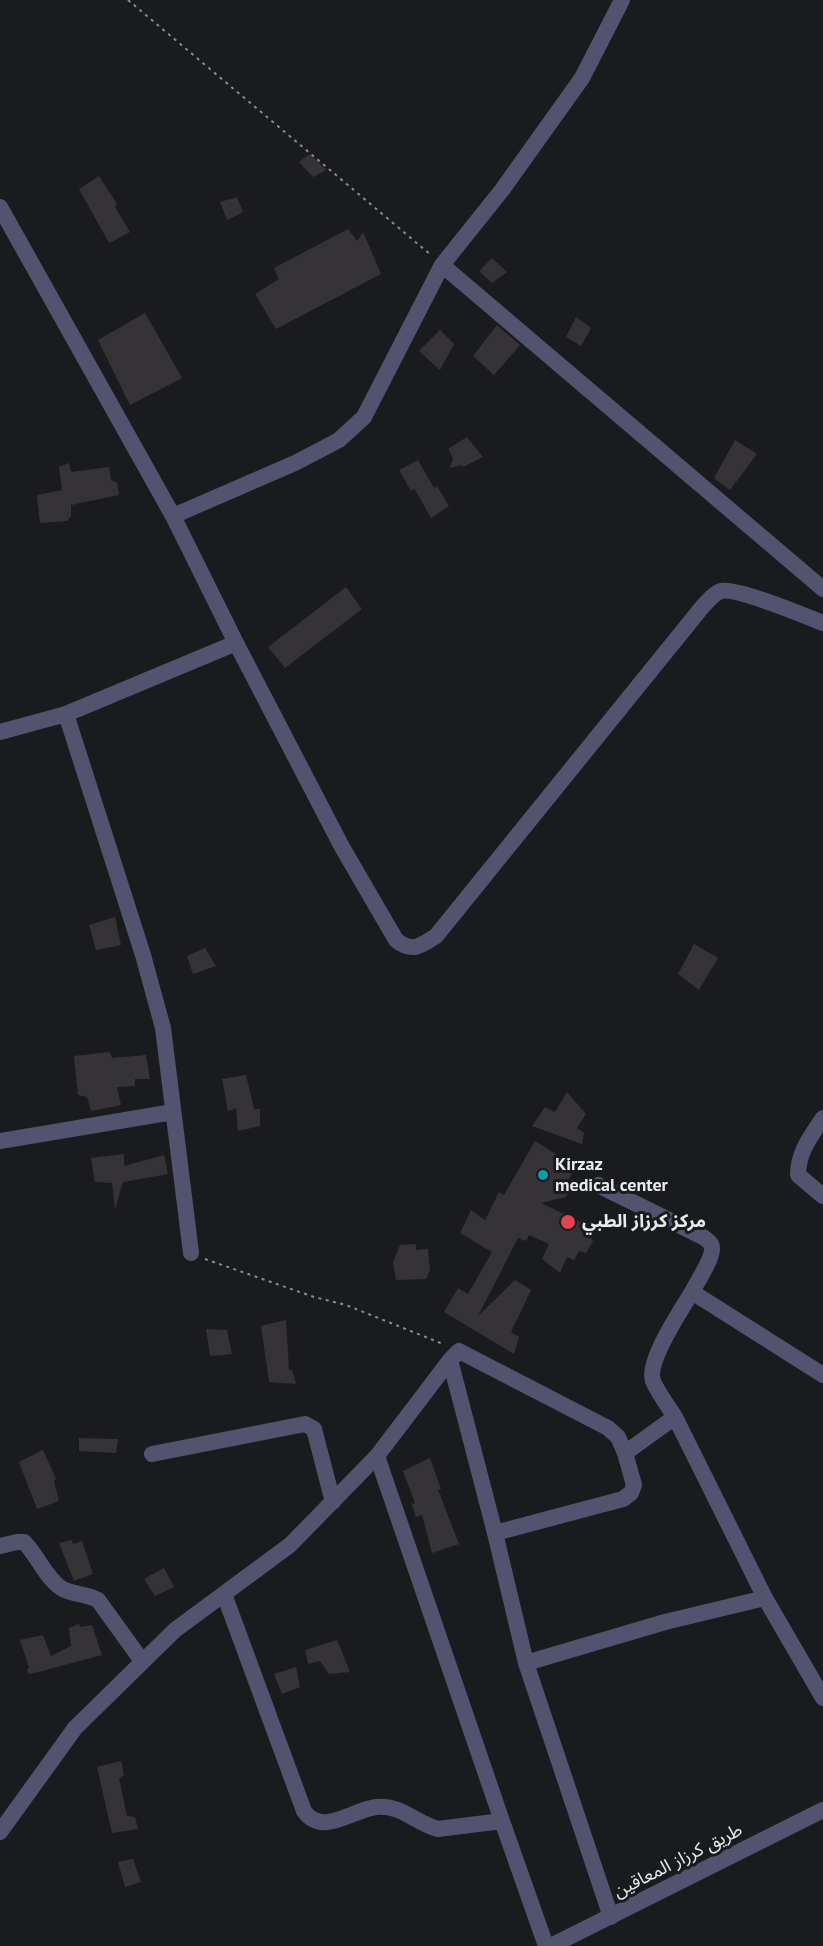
<!DOCTYPE html>
<meta charset="utf-8">
<style>
body{margin:0}
canvas{display:block;background:#1a1b1e}
</style>
<canvas width="823" height="1946"></canvas>
<script>
const ctx = document.querySelector('canvas').getContext('2d');
ctx.lineJoin = 'round';
function fill(path, color) { ctx.fillStyle = color; ctx.fill(path, 'evenodd'); }
function trace(path, color, width, dash) { ctx.strokeStyle = color; ctx.lineWidth = width; ctx.lineCap = dash ? 'butt' : 'round'; ctx.setLineDash(dash || []); ctx.stroke(path); }
function write(font, color, halo, rows, align = 'center') {
  ctx.font = font + ' "PT Sans","Noto Sans Arabic",sans-serif'; ctx.lineWidth = 6; ctx.setLineDash([]); ctx.textBaseline = 'middle'; ctx.strokeStyle = halo; ctx.fillStyle = color; for (const [text, x, y, turn = 0] of rows) {
    ctx.save(); ctx.translate(x, y); ctx.rotate((+turn || 0) * Math.PI / 180); ctx.textAlign = isNaN(turn) ? turn : align; if (halo) ctx.strokeText(text, 0, 0); ctx.fillText(text, 0, 0); ctx.restore();
  }
}
fill(new Path2D(`
 M310 154 326 170 313 177 299 162Z
 M99 176 117 204 115 207 130 232 109 243 79 189Z
 M237 197 243 212 227 220 220 202Z
 M348 229 357 241 363 232 381 274 276 329 255 294 279 279 274 268Z
 M492 258 507 272 492 283 479 271Z
 M145 313 182 378 130 405 98 340Z
 M576 317 591 328 581 346 566 337Z
 M497 325 520 345 494 375 473 356Z
 M440 330 454 344 440 370 419 351Z
 M467 437 483 457 463 467 461 465 450 468 453 458 448 449Z
 M735 440 757 454 730 490 714 478Z
 M418 460 434 488 437 486 449 506 431 518 414 488 411 491 399 470Z
 M69 463 71 472 109 467 111 480 117 483 119 495 71 505V516L67 521 40 523 37 495 62 490 59 467Z
 M346 587 362 609 285 668 268 647Z
 M115 917 121 945 96 950 89 925Z
 M694 944 718 958 699 990 678 974Z
 M205 948 216 966 193 974 187 956Z
 M110 1052 112 1058 146 1055 150 1079H135V1086L117 1087 121 1105 91 1111 87 1097 78 1095 74 1056Z
 M246 1075 254 1109H260V1126L238 1131 236 1108 228 1111 222 1079Z
 M567 1092 586 1114 577 1128 584 1133 582 1144 532 1126 545 1107 555 1112Z
 M535 1141 575 1166 566 1185 570 1188 566 1197 541 1203 593 1228 590 1237 593 1241 586 1253 579 1251 574 1260 567 1257 560 1273 542 1259 549 1244 529 1235 526 1241 518 1238 478 1316 515 1280 531 1290 511 1332 519 1337 514 1354 444 1312 458 1288 468 1294 492 1252 460 1233 471 1210 485 1220 499 1192 504 1195Z
 M124 1154V1166L164 1155 168 1174 123 1182 115 1209 112 1183 95 1182 91 1158Z
 M416 1244V1250L428 1249 430 1271 426 1279 396 1280 393 1262 400 1245Z
 M286 1320 289 1370H292L296 1384 269 1382 261 1326Z
 M206 1329 227 1330 232 1354 210 1356Z
 M79 1438 118 1439 116 1453 79 1451Z
 M43 1450 56 1479 54 1481 59 1501 37 1509 19 1462Z
 M430 1458 441 1489 438 1490 459 1544 432 1553 422 1515 416 1517 412 1504 415 1503 403 1471Z
 M72 1540 73 1544 82 1541 93 1574 74 1581 59 1543Z
 M164 1568 174 1587 155 1596 144 1579Z
 M79 1624 80 1627 92 1625 102 1655 31 1674 28 1673 27 1669 29 1668 20 1640 43 1635 51 1656 71 1646 69 1628Z
 M337 1640 350 1672 329 1674 320 1661 308 1664 305 1650Z
 M296 1667 300 1687 282 1694 274 1674Z
 M121 1761 124 1775 119 1778 127 1816 135 1817 138 1829 112 1833 97 1767Z
 M133 1859 141 1882 125 1887 118 1862Z`), '#353336');
trace(new Path2D(`
 M128 0 431 255
 M205 1259 314 1297 346 1305 443 1344`), '#8a8b8d', 2, [3, 4.5]);
trace(new Path2D(`
 M0 207 173 516 236 643 342 847 396 940C412 953 421 946 436 936L703 606C708 601 714 593 721 591 736 587 805 616 823 623
 M442 265 823 589
 M173 516 295 463 322 449 339 440 364 417 442 265 502 190 582 78 622 0
 M66 714 143 955 163 1028 191 1253
 M0 732 66 714 236 643
 M823 1118C811 1136 798 1152 798 1175L823 1196
 M0 1141 173 1112
 M598 1185 703 1237C707 1240 712 1243 712 1248 713 1258 697 1282 692 1292L823 1375
 M450 1360 495 1533 526 1663 611 1917
 M675 1417C668 1406 658 1393 653 1381 646 1362 681 1310 692 1292
 M625 1453 675 1417 765 1598 823 1698
 M152 1454 305 1424 314 1429 333 1502
 M377 1456 502 1821 546 1946
 M0 1546 17 1542H24C38 1556 45 1577 61 1588 72 1595 86 1593 98 1600L142 1661
 M224 1594 304 1811C322 1837 352 1810 376 1807 400 1804 416 1823 438 1829L502 1821
 M526 1663 665 1622 765 1598
 M0 1832 75 1728 175 1630 290 1545 377 1456 450 1360 459 1351 608 1428 618 1437 625 1453 634 1485 631 1493 623 1499 495 1533
 M551 1946 823 1810`), '#52546f', 16);
for (const [x, y, r, color] of [
 [543,1175,6,"#0f9aa8"],
 [568,1222,8,"#e0444e"]
]) { const dot = new Path2D(); dot.arc(x, y, r, 0, 2 * Math.PI); ctx.fillStyle = color; ctx.fill(dot); trace(dot, '#1a1b1e', 2); }
write('bold 18px', '#eaebed', '#1a1b1e', [
 ["Kirzaz",555,1165],
 ["medical center",555,1186],
 ["مركز كرزاز الطبي",582,1222]
], 'left');
write('18px', '#eaebed', '#1a1b1e', [
 ["طريق كرزاز المعاقين",678,1861,-27]
]);
</script>
